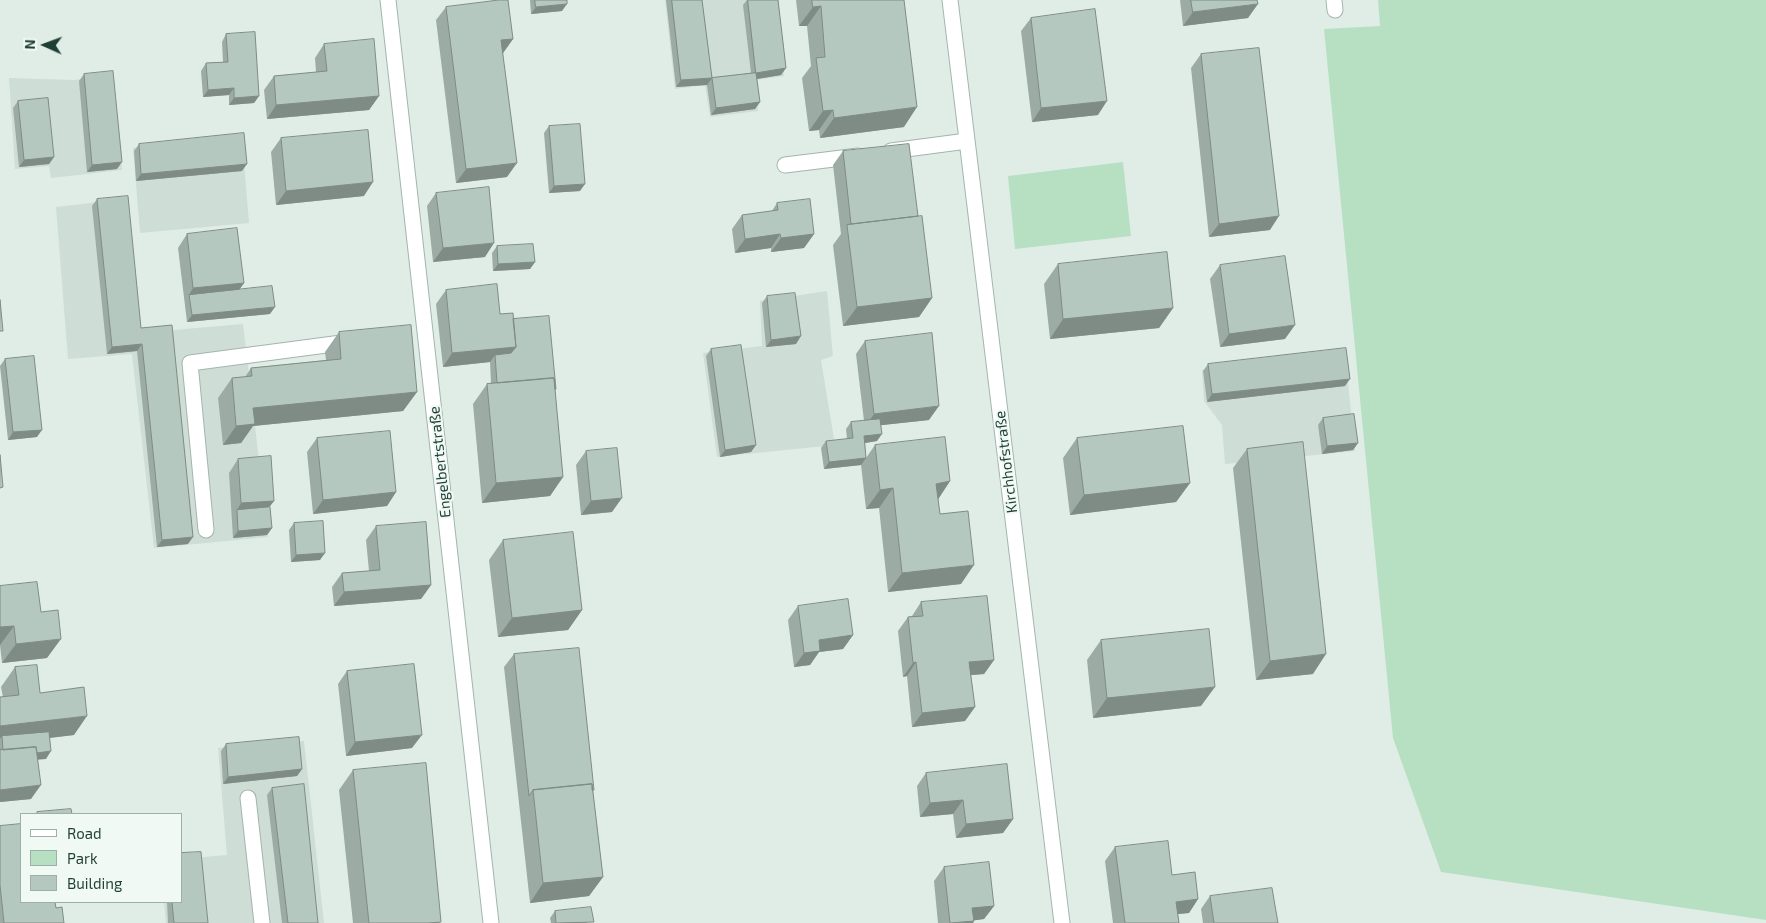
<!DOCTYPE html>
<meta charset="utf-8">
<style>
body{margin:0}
#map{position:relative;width:1766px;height:923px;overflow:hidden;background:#e0ede7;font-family:"Exo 2",sans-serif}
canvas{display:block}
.legend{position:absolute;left:20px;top:813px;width:162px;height:90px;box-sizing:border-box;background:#f1f9f5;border:1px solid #9dafa9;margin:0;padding:6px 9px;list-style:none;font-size:15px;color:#1f3f36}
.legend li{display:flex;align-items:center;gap:10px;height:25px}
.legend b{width:25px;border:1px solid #9dafa9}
.north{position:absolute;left:20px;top:20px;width:50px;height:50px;-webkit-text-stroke:4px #f1f9f5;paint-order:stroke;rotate:272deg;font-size:14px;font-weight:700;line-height:20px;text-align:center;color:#1f3f36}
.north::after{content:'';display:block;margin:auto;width:18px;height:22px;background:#1f3f36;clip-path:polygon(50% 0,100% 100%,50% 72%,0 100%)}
</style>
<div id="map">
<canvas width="1766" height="923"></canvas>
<ul class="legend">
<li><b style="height:6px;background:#fff"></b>Road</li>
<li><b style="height:14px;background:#b7e0c2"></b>Park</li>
<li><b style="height:14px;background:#b5c8c0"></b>Building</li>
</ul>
<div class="north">N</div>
</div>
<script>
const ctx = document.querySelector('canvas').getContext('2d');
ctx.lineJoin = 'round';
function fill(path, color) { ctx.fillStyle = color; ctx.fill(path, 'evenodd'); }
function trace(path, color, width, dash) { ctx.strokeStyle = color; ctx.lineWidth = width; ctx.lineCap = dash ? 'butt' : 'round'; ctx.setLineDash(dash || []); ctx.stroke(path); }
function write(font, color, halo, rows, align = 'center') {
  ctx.font = font + ' "Exo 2",sans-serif'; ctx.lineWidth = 4; ctx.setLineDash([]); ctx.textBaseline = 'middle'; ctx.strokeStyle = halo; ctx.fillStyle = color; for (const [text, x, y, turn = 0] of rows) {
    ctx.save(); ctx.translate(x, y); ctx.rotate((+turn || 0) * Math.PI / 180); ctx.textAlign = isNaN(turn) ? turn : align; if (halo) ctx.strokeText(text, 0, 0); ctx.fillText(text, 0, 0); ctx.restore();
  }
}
fill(new Path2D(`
 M665 0H775L784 76 755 80 758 111 710 117 705 85 675 89Z
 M112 75 122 170 51 178 49 166 15 169 9 78 74 80Z
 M242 138 249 223 140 233 133 148Z
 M124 199 139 333 243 324 268 537 154 548 132 354 68 359 56 207Z
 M827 291 833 356 821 360 835 445 717 457 703 353 762 346 760 301Z
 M1345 354 1355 451 1225 464 1222 425 1204 401 1202 370Z
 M304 741 324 923H166L164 902H181V859L227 855 218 748Z`), '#ceddd6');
fill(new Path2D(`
 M1378 0H1766V920L1441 872 1393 738 1324 29 1380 26Z
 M1123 162 1131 236 1015 249 1008 176Z`), '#b7e0c2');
const minor = new Path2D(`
 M388 0 491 923
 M950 0 1062 923
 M1334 0 1335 10
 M891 151 967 141
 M785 165 858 156
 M206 530 190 363 349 342
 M248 798 262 923`);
trace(minor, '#a2b5ae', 17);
trace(minor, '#fff', 15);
fill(new Path2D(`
 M530 0H567L562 11 531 14Z
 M666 0H702L712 78 751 73 743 5 747 0H778L786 68 781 75 757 79 760 102 755 109 711 115 707 85 676 87Z
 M796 0H904V127L820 138 819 130 809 131 802 78 811 66 807 26H799Z
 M1180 0H1257L1248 18 1183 26Z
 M446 7 513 39 503 53 507 177 456 183 436 20Z
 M1031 18 1098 115 1032 122 1021 31Z
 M226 34 259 96 254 103 229 105V95L203 97 201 71 206 63 223 62 222 42Z
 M324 44 379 96 369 110 267 119 264 90 274 76 316 72 315 58Z
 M1201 54 1270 230 1209 237 1191 68Z
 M84 74 117 169 87 172 79 81Z
 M18 101 54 157 49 164 19 167 13 108Z
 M549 126 580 191 549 193 544 133Z
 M281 138 364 196 276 205 271 152Z
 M139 144 242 171 136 181 134 151Z
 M843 151 918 216 932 298 919 317 843 326 833 245 841 234 833 165Z
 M436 193 485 257 433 262 427 206Z
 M97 199 141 328 188 544 157 547 137 351 107 354 92 206Z
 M777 203 814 234 804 248 771 252V248L735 253 732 229 742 215 772 211Z
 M187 234 244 283 239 290 270 314 187 322 178 248Z
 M497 246 535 262 530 269 493 271 492 253Z
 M1058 264 1173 308 1159 328 1050 339 1044 284Z
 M1220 265 1285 339 1220 347 1210 279Z
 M446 290 513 319 556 389 555 391 563 477 550 496 482 503 473 404 487 384 491 383 490 362 443 367 436 304Z
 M767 296 796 344 766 347 762 303Z
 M339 332 417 392 403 411 253 426 241 443 223 445 218 398 232 378 245 377 251 368 326 360 325 352Z
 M865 341 929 420 881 425 877 441 865 443 866 458 875 445 950 481 938 499 940 514 961 584 888 592 879 508 866 509 861 465 824 469 821 448 826 441 847 439 846 429 851 422 864 421 856 354Z
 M711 349 756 445 751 452 720 457 706 356Z
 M5 359 37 437 8 440 0 366Z
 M1208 364 1345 386 1207 402 1203 371Z
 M1323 418 1358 443 1353 450 1322 454 1318 425Z
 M317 438 396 492 387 506 313 514 307 452Z
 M1077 438 1190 483 1176 502 1070 515 1063 458Z
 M1247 449 1313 674 1256 680 1233 468Z
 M586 451 612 512 581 515 576 465Z
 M238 459 274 501 269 507 272 528 267 535 233 538 229 473Z
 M294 523 320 560 291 562 289 530Z
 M376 526 431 585 421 599 334 606 332 587 342 573 369 571 366 540Z
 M503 540 582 610 568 630 498 637 489 560Z
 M0 586 47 658 2 663 0 645Z
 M921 602 994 660 984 674 971 675 975 707 965 721 912 727 907 676 903 677 898 631 908 617 912 616Z
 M798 606 853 635 843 649 819 652 810 665 794 667 788 620Z
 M1101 640 1201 706 1093 718 1087 660Z
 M514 654 594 790 593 791 603 877 589 896 530 903 504 667Z
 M15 667 40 693 74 735 50 738 46 759H38L31 799 0 802V697H3L1 687Z
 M347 671 412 748 346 756 338 684Z
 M226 744 302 769 297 776 223 784 221 751Z
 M353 770 440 923H353L339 790Z
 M926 773 1013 819 1003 833 956 838 953 814 920 817 917 786Z
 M272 788 318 923H282L267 795Z
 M0 826 21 902 56 908 64 923H0Z
 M1115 847 1172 875 1198 899 1189 913 1178 914 1179 923H1113L1105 861Z
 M944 867 994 906 984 919 974 920 973 923H938L934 881Z
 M1210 896 1278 923H1203L1201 909Z
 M167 902H181L208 923H168Z
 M555 911 588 923H551L550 918Z`), '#9caca5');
fill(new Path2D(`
 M567 4 562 11 531 14 536 7Z
 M1258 4 1248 18 1183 26 1193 12Z
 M821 6 807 26H799L813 7Z
 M513 39 503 53 492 54 501 40Z
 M786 68 781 75 751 80 756 73Z
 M712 78 707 85 676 87 681 80Z
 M234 88 229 95 203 97 208 90Z
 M259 96 254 103 229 105 234 98Z
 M379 96 369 110 267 119 276 105Z
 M1107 101 1098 115 1032 122 1041 108Z
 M760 102 755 109 711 115 716 108Z
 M917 107 904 127 820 138 834 118Z
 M833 110 819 130 809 131 823 111Z
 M54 157 49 164 19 167 24 160Z
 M122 162 117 169 87 172 92 165Z
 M517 163 507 177 456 183 466 169Z
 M247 164 242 171 136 181 141 174Z
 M373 182 364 196 276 205 286 191Z
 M585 184 580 191 549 193 554 186Z
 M1279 216 1270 230 1209 237 1219 224Z
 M780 234 771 248 735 253 745 239Z
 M814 234 804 248 771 252 781 238Z
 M494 243 485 257 433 262 443 248Z
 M535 262 530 269 493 271 498 264Z
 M244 283 234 297 189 295 193 288Z
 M932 298 919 317 843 326 857 307Z
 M275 307 270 314 187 322 192 315Z
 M1173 308 1159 328 1050 339 1063 319Z
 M1295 325 1285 339 1220 347 1229 334Z
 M801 336 796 344 766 347 771 340Z
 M142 344 137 351 107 354 112 347Z
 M516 347 506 360 495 355 490 362 443 367 452 353Z
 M1350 379 1345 386 1207 402 1212 394Z
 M417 392 403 411 253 426 241 443 223 445 236 426 253 408Z
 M939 406 929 420 865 427 874 414Z
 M42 430 37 437 8 440 13 432Z
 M882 434 877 441 859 444 864 436Z
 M1358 443 1353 450 1322 454 1327 446Z
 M756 445 751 452 720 457 725 450Z
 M866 458 861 465 824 469 829 462Z
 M563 477 550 496 482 503 496 483Z
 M950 481 937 501 936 484Z
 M1190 483 1176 502 1070 515 1084 495Z
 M893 488 879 508 866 509 880 490Z
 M396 492 387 506 313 514 323 500Z
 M622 498 612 512 581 515 591 501Z
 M274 501 264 514 237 510 241 503Z
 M272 528 267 535 233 538 238 531Z
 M193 537 188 544 157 547 162 540Z
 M325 553 320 560 291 562 296 555Z
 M974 565 961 584 888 592 902 573Z
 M431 585 421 599 334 606 344 592Z
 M582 610 568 630 498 637 512 618Z
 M14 626 0 645V627Z
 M853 635 843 649 819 652 810 665 794 667 804 653 819 640Z
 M61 639 47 658 2 663 16 644Z
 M1326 654 1313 674 1256 680 1270 661Z
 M994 660 984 674 960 676 969 662Z
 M916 662 907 676 903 677 913 663Z
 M1215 687 1201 706 1093 718 1107 698Z
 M975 707 965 721 912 727 922 713Z
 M87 716 74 735 3 743 2 736 0 739V726Z
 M422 735 412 748 346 756 355 742Z
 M51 751 46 759 0 763 4 756Z
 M302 769 297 776 223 784 228 777Z
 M41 785 31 799 0 802V790Z
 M963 800 953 814 920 817 930 803Z
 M1013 819 1003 833 956 838 966 824Z
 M603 877 589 896 530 903 543 883Z
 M1198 899 1189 913 1167 915 1176 902Z
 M994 906 984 919 963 922 972 908Z
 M974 921 973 923H958Z`), '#7f8c86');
const building = new Path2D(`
 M499 0H508L513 39 501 40 517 163 466 169 446 7Z
 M535 0H567V4L536 7Z
 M672 0H702L712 78 681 80Z
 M748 0H778L786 68 756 73Z
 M812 0H904L917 107 834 118 833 110 823 111 816 58 825 57 821 6 813 7Z
 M1191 0H1257L1258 4 1193 12Z
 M1095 9 1107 101 1041 108 1031 18Z
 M255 32 259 96 234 98V88L208 90 206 63 228 62 226 34Z
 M374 39 379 96 276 105 274 76 327 71 324 44Z
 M1259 48 1279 216 1219 224 1201 54Z
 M113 71 122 162 92 165 84 74Z
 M756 73 760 102 716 108 712 78Z
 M48 98 54 157 24 160 18 101Z
 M580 124 585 184 554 186 549 126Z
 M368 130 373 182 286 191 281 138Z
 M244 133 247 164 141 174 139 144Z
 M909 144 918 216 851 224 843 151Z
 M489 187 494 243 443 248 436 193Z
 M128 196 141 328 172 325 193 537 162 540 142 344 112 347 97 199Z
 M810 199 814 234 781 238 780 234 745 239 742 215 778 210 777 203Z
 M922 216 932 298 857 307 847 225Z
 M237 228 244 283 193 288 187 234Z
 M533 244 535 262 498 264 497 246Z
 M1167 252 1173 308 1063 319 1058 264Z
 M1285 256 1295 325 1229 334 1220 265Z
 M497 284 500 314 513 313 516 347 452 353 446 290Z
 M272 286 275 307 192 315 189 295Z
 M795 293 801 336 771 340 767 296Z
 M0 300 3 331H0Z
 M549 316 556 389H555L554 378 497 383 495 355 511 353 516 347 513 319Z
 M411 325 417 392 253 408 255 424 236 426 232 378 252 376 251 368 341 359 339 332Z
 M932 333 939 406 874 414 865 341Z
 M741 345 756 445 725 450 711 349Z
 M1346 348 1350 379 1212 394 1208 364Z
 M34 356 42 430 13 432 5 359Z
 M554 378 563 477 496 483 487 384Z
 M1354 414 1358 443 1327 446 1323 418Z
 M880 419 882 434 864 436 866 458 829 462 826 441 853 438 851 422Z
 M1183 426 1190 483 1084 495 1077 438Z
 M390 431 396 492 323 500 317 438Z
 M945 437 950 481 936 484 940 514 968 511 974 565 902 573 893 488 880 490 875 445Z
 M1303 442 1326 654 1270 661 1247 449Z
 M617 448 622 498 591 501 586 451Z
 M0 455 3 487 0 488Z
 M271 456 274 501 241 503 238 459Z
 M270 507 272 528 238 531 237 510Z
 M323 521 325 553 296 555 294 523Z
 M426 522 431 585 344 592 342 573 380 570 376 526Z
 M573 532 582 610 512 618 503 540Z
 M37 582 41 612 58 610 61 639 16 644 14 626 0 627V586Z
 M987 596 994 660 969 662 975 707 922 713 916 662 913 663 908 617 923 616 921 602Z
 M848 599 853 635 819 640 820 651 804 653 798 606Z
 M1209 629 1215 687 1107 698 1101 640Z
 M579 648 594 790H592V784L533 790 529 796 514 654Z
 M414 664 422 735 355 742 347 671Z
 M37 665 40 693 84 687 87 716 0 726V697L19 695 15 667Z
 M49 732 51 751 37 753 36 747 3 750 2 736Z
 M299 737 302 769 228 777 226 744Z
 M36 747 41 785 0 790V750Z
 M426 763 441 922 428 923H369L353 770Z
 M1007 764 1013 819 966 824 963 800 930 803 926 773Z
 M304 784 318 923H288L272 788Z
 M592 784 603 877 543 883 533 790Z
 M71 809 72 814H37V812Z
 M21 824V902H55L56 908 62 907 64 923H4L0 885V826Z
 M1168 841 1172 875 1195 872 1198 899 1176 902 1179 923H1125L1115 847Z
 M201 852 208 923H174L172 902H181V853Z
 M989 862 994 906 972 908 974 921 950 923 944 867Z
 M1272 888 1278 923H1214L1210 896Z
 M591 907 594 922 556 923 555 911Z`);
fill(building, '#b5c8c0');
trace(building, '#7f8c86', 1);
write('15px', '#1f3f36', '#f1f9f5', [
 ["Engelbertstraße",440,462,-96],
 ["Kirchhofstraße",1006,462,-97]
]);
</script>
